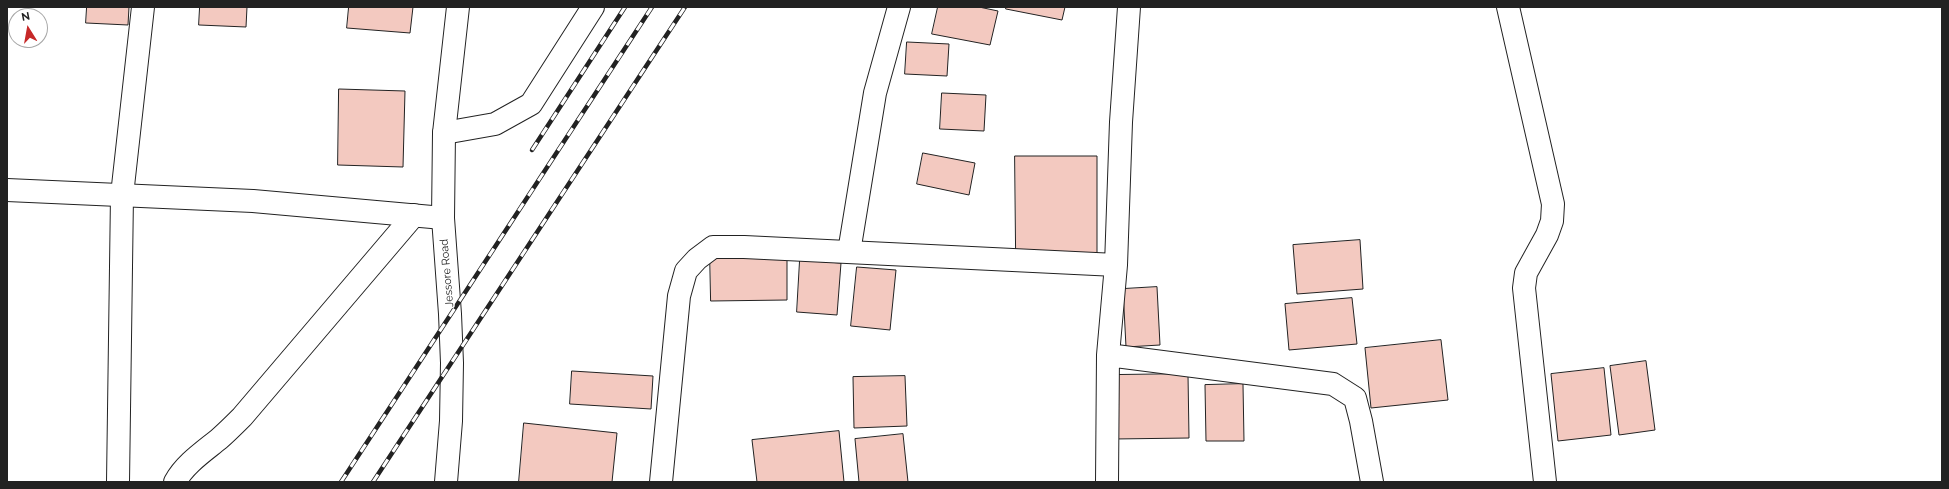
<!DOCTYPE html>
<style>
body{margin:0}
#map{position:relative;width:1949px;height:489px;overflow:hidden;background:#fff;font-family:Raleway,sans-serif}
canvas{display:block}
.frame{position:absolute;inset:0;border:8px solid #222;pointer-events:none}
.north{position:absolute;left:8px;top:8px;width:40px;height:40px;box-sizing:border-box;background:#fff;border:1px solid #a7a7a7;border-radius:50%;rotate:349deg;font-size:11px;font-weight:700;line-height:16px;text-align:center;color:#222}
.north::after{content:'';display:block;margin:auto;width:14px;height:18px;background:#c62828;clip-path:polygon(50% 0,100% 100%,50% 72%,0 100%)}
</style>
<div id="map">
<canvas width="1949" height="489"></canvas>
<div class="frame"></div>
<div class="north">N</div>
</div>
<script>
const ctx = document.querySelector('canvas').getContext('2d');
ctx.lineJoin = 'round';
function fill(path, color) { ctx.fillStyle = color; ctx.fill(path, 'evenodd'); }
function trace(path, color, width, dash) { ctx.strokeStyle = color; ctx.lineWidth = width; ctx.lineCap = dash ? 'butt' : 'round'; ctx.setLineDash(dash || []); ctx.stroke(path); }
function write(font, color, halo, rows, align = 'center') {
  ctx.font = font + ' Raleway,sans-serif'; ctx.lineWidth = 3; ctx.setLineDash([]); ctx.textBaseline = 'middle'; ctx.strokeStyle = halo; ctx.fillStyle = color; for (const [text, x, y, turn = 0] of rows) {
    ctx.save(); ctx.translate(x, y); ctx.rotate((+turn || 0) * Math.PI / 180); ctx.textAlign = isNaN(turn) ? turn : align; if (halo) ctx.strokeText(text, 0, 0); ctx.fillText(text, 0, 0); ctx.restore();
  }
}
const building = new Path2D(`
 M87 7H129L128 25 86 23Z
 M200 7H247L246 27 199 25Z
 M349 7H413L410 33 347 28Z
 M938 7H979L998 11 990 45 932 34Z
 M1006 7H1065L1062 20 1006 9Z
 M907 42 949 44 947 76 905 74Z
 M339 89 405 91 403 167 338 165Z
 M942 93 986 95 984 131 940 129Z
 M923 153 975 163 969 195 917 184Z
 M1015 156H1097V259L1016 252Z
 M1360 240 1363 289 1297 294 1293 245Z
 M710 254H787V300L711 301Z
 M800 260 841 263 837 315 797 312Z
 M857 267 896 270 890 330 851 326Z
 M1157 287 1160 345 1126 347 1123 289Z
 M1352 298 1357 344 1289 350 1285 304Z
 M1441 340 1448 400 1371 408 1365 348Z
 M1646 361 1655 430 1619 435 1610 366Z
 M1604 368 1611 435 1558 441 1551 374Z
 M572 371 653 376 651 409 570 404Z
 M1188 374 1189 438 1114 439 1113 375Z
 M905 376 907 426 854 428 853 377Z
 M1243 384 1244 441H1206L1205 385Z
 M524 423 617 433 612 482H519Z
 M839 431 844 482H757L752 440Z
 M903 434 908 482H859L855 439Z`);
fill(building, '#f3c9c0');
trace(building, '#222', 1);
const street = new Path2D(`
 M1508 7 1553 204 1552 221 1547 235 1526 273 1524 288 1545 482
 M849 252 875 93 899 7
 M1108 355 1333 384 1355 398 1361 421 1372 482
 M118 482 122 195 143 7
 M175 482C185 464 203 452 219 439 227 432 235 424 242 417L414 215
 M661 482 679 296 686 271 697 259 713 247H744L1116 265
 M1107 482 1108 355 1116 265 1121 122 1129 7`);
const secondary = new Path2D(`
 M444 133 495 124 531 104 593 7
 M7 190 253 201 443 218`);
const highway = new Path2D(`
 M446 482 451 421 452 363 450 314 443 218 444 133 458 7`);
trace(street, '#222', 24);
trace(secondary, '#222', 24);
trace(highway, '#222', 24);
trace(street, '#fff', 22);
trace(secondary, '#fff', 22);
trace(highway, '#fff', 22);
const rail = new Path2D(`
 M532 150 625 7
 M341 482 652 7
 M373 482 685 7`);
trace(rail, '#222', 4.5);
trace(rail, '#fff', 3, [9]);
write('11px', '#222', '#fff', [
 ["Jessore Road",447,273,-95]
]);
</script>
